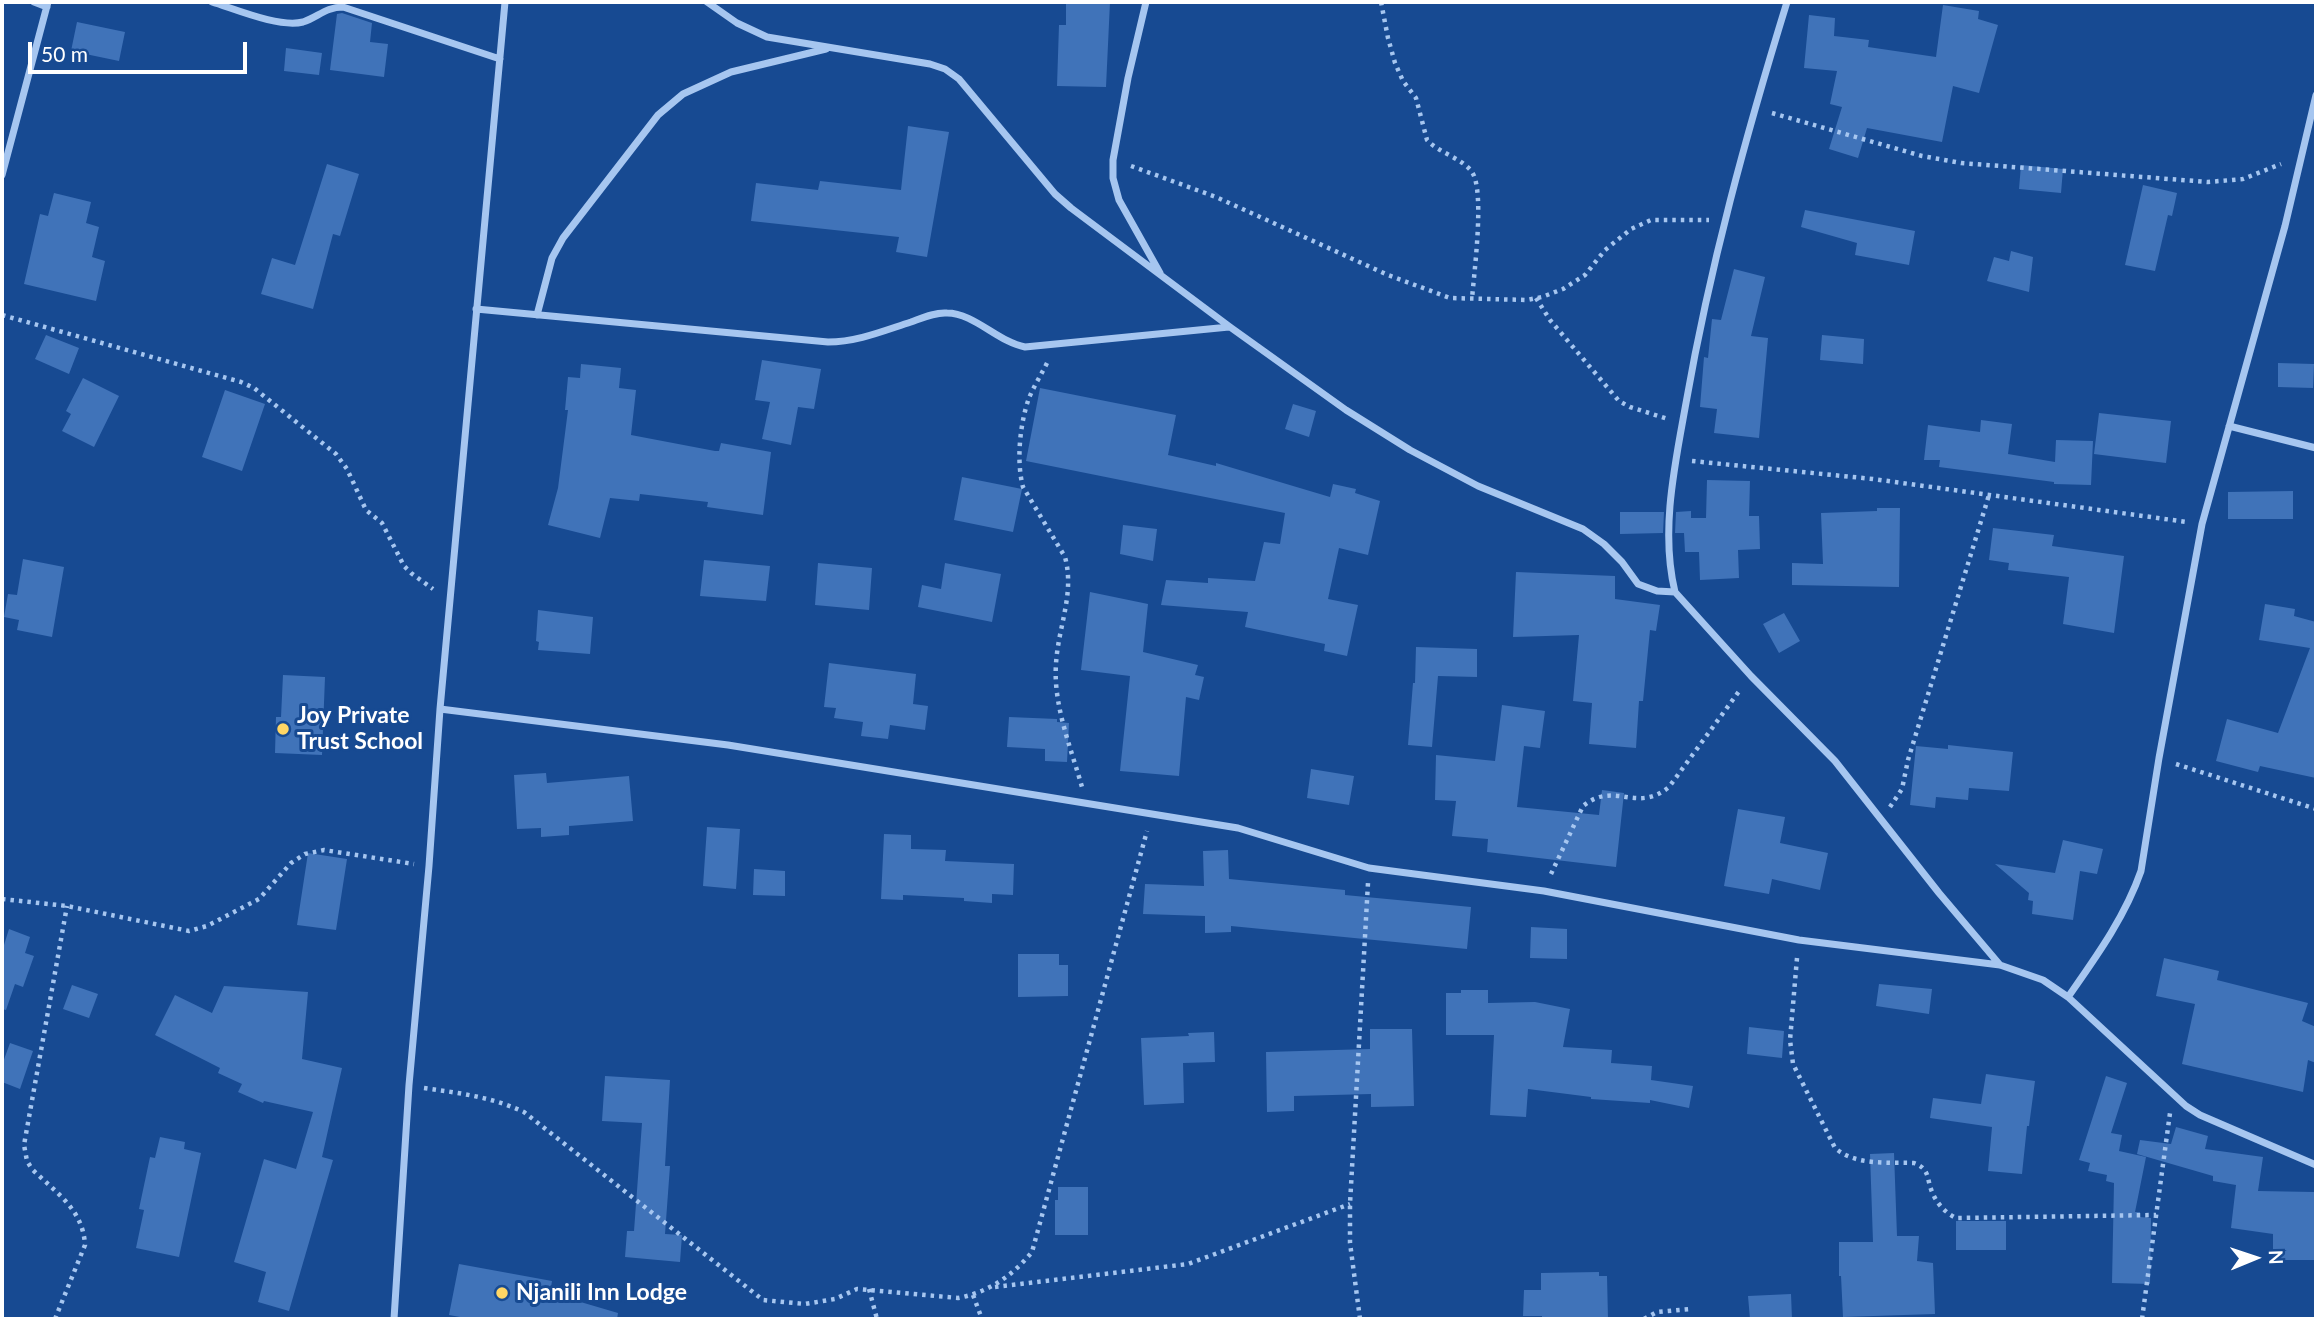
<!DOCTYPE html>
<style>
body{margin:0}
#map{position:relative;width:2318px;height:1321px;overflow:hidden;background:#174a92;font-family:Lato,sans-serif}
canvas{display:block}
.frame{position:absolute;inset:0;border:4px solid #fff;pointer-events:none}
.north{position:absolute;left:2220px;top:1223px;width:70px;height:70px;-webkit-text-stroke:5px #174a92;paint-order:stroke;rotate:88deg;font-size:19px;font-weight:700;line-height:28px;text-align:center;color:#fff}
.north::after{content:'';display:block;margin:auto;width:24px;height:32px;background:#fff;clip-path:polygon(50% 0,100% 100%,50% 72%,0 100%)}
.scale{position:absolute;left:28px;top:42px;width:219px;height:32px;box-sizing:border-box;border:4px solid #fff;border-top:0;padding-left:9px;font-size:21px;line-height:24px;white-space:nowrap;color:#fff;-webkit-text-stroke:5px #174a92;paint-order:stroke}
</style>
<div id="map">
<canvas width="2318" height="1321"></canvas>
<div class="frame"></div>
<div class="north">N</div>
<div class="scale">50 m</div>
</div>
<script>
const ctx = document.querySelector('canvas').getContext('2d');
ctx.lineJoin = 'round';
function fill(path, color) { ctx.fillStyle = color; ctx.fill(path, 'evenodd'); }
function trace(path, color, width, dash) { ctx.strokeStyle = color; ctx.lineWidth = width; ctx.lineCap = dash ? 'butt' : 'round'; ctx.setLineDash(dash || []); ctx.stroke(path); }
function write(font, color, halo, rows, align = 'center') {
  ctx.font = font + ' Lato,sans-serif'; ctx.lineWidth = 6; ctx.setLineDash([]); ctx.textBaseline = 'middle'; ctx.strokeStyle = halo; ctx.fillStyle = color; for (const [text, x, y, turn = 0] of rows) {
    ctx.save(); ctx.translate(x, y); ctx.rotate((+turn || 0) * Math.PI / 180); ctx.textAlign = isNaN(turn) ? turn : align; if (halo) ctx.strokeText(text, 0, 0); ctx.fillText(text, 0, 0); ctx.restore();
  }
}
fill(new Path2D(`
 M1066 2H1110L1106 87 1057 86 1059 25H1066Z
 M1943 5 1979 11 1978 19 1998 25 1979 93 1953 86 1942 142 1867 128 1858 158 1829 149 1842 107 1830 104 1837 71 1804 68 1809 15 1835 18 1834 36 1869 40 1868 47 1936 57Z
 M342 13 372 23 370 42 388 44 384 77 330 70 337 14Z
 M77 22 125 32 119 61 71 51Z
 M286 48 322 53 319 75 284 71Z
 M908 126 949 132 927 257 896 252 899 237 751 221 756 183 818 190 820 181 901 190Z
 M327 164 359 174 340 236 333 234 313 309 261 294 272 258 295 265Z
 M2021 165 2063 169 2061 193 2019 189Z
 M2143 185 2177 193 2172 216 2168 215 2155 271 2125 265Z
 M54 193 91 202 86 223 99 227 92 257 105 261 96 301 24 284 40 214 48 216Z
 M1805 210 1915 231 1909 265 1855 255 1857 243 1801 227Z
 M2011 251 2033 257 2029 292 1987 281 1994 257 2009 261Z
 M1734 269 1765 277 1751 336 1768 338 1759 438 1714 433 1717 409 1700 407 1704 357 1708 358 1712 319 1721 320Z
 M46 335 79 348 69 374 35 359Z
 M1822 335 1864 339 1863 364 1820 360Z
 M762 360 821 369 814 409 798 407 791 445 762 439 770 402 755 400Z
 M2278 363 2314 364 2313 388 2278 387Z
 M581 364 621 368 619 388 636 390 631 435 715 451H719L721 443 771 452 763 515 707 507 708 502 640 494 639 501 610 498 600 538 548 525 558 488 568 410H565L568 377 580 378Z
 M83 378 119 396 94 447 62 431 71 414 66 411Z
 M1040 388 1176 415 1168 455 1216 466V463L1330 497 1333 484 1356 489 1355 493 1380 501 1368 555 1339 548 1328 599 1358 605 1347 656 1324 651 1325 644 1245 627 1248 612 1161 605 1166 580 1208 583V578L1255 581 1264 542 1280 544 1285 513 1026 461Z
 M225 390 265 404 242 471 202 457Z
 M1293 404 1316 411 1309 437 1285 429Z
 M2099 413 2171 421 2166 463 2094 454Z
 M1981 420 2012 424 2008 454 2055 462 2056 440 2093 441 2091 485 2054 484V482L1939 467 1940 460H1924L1928 425 1980 432Z
 M962 477 1022 489 1013 532 954 520Z
 M1707 480 1750 481 1749 516H1759L1760 549 1738 550 1739 578 1700 580 1699 552H1685L1684 533H1675L1676 512 1691 511V518H1706Z
 M2293 491V519H2228V492Z
 M1877 508H1900L1899 587 1792 585V563L1823 564 1821 513 1877 511Z
 M1620 512H1664L1663 533 1620 534Z
 M1123 525 1157 529 1153 561 1120 554Z
 M1993 528 2054 535 2052 546 2124 556 2114 633 2063 624 2069 577 2008 570 2009 563 1989 560Z
 M23 559 64 567 52 637 17 630 19 620 4 617 8 594 17 595Z
 M704 560 770 566 766 601 700 596Z
 M818 563 872 568 869 610 815 605Z
 M945 563 1001 574 992 622 918 607 922 585 941 589Z
 M1516 572 1615 576V599L1660 605 1656 631 1650 630 1643 701H1639L1636 748 1589 744 1592 703 1573 701 1579 635 1513 637Z
 M1090 592 1148 604 1143 652 1198 665 1195 675 1204 677 1199 700 1186 697 1179 776 1120 771 1130 676 1081 670Z
 M2265 604 2295 609 2294 616 2316 622V778L2260 766 2258 772 2216 761 2227 719 2278 733 2310 648 2259 640Z
 M538 610 593 617 590 654 538 650 539 642 536 641Z
 M1784 613 1800 641 1779 653 1763 624Z
 M1416 647 1477 649V677L1438 676 1432 747 1408 745 1413 683H1415Z
 M829 663 916 674 913 704 928 706 925 730 890 725 888 739 861 736 863 722 834 718 836 708 824 707Z
 M283 675 325 677 322 755 275 753 276 717H281Z
 M1502 705 1545 711 1540 748 1524 746 1517 807 1599 815 1602 790 1624 793 1616 867 1487 852 1488 839 1452 836 1456 801 1435 800 1436 755 1495 761Z
 M1009 717 1057 719V722L1069 723 1067 762 1045 761V749L1007 747Z
 M1948 745 2013 752 2009 791 1969 788 1968 800 1936 797 1935 808 1910 805 1916 746 1948 749Z
 M1311 769 1354 776 1349 805 1307 798Z
 M546 773 547 783 629 776 633 821 569 826V835L541 837V828L517 829 514 775Z
 M1738 809 1785 817 1780 843 1828 853 1820 890 1772 879 1769 894 1724 886Z
 M707 827 740 829 736 889 703 886Z
 M884 834 911 835V849L946 850 945 861 1014 864 1013 895 992 894V903L964 901V898L903 895V900L881 899Z
 M2063 840 2103 849 2097 874 2080 871 2073 920 2032 914 2033 901 2028 900 2029 893 1995 864 2055 873Z
 M1228 850 1229 879 1345 890V895L1471 907 1467 949 1231 926V932L1205 933V916L1143 914 1145 884 1204 886 1203 851Z
 M308 853 347 859 336 930 297 925Z
 M754 869 785 871V896L753 895Z
 M1531 927 1567 929V959L1530 958Z
 M9 929 30 937 25 953 34 956 23 987 15 984 6 1010 2 1009V944L4 945Z
 M1018 954H1059V965H1068V996L1018 997Z
 M2164 958 2219 971 2217 980 2308 1003 2302 1021 2316 1027V1063L2308 1060 2303 1092 2182 1064 2195 1004 2156 996Z
 M1879 984 1932 989 1929 1014 1876 1006Z
 M72 985 98 994 89 1018 63 1009Z
 M224 986 308 992 302 1059 342 1068 322 1157 333 1160 289 1311 258 1302 266 1272 234 1262 264 1159 296 1169 313 1112 264 1101 263 1103 238 1092 242 1084 218 1073 220 1068 155 1035 175 995 212 1013Z
 M1461 990H1488V1003L1535 1002 1570 1009 1563 1047 1612 1050 1611 1063 1652 1066 1651 1080 1693 1086 1689 1108 1650 1100V1103L1591 1099V1097L1528 1089 1526 1117 1490 1115 1494 1035H1446V993H1461Z
 M1749 1027 1784 1031 1782 1058 1747 1054Z
 M1370 1029H1412L1414 1106 1371 1107V1094L1294 1096V1111L1267 1112 1266 1052 1370 1049Z
 M1214 1032 1215 1062 1183 1063 1184 1103 1144 1105 1141 1038 1189 1036 1188 1033Z
 M10 1043 33 1051 20 1089 2 1082V1065Z
 M1986 1074 2035 1081 2029 1126H2027L2022 1174 1988 1171 1992 1127 1930 1118 1933 1098 1981 1104Z
 M605 1076 670 1080 665 1166H670L665 1234 682 1235 680 1262 625 1257 627 1231H634L642 1123 602 1121Z
 M2106 1076 2127 1083 2111 1133 2122 1135 2119 1151 2146 1157 2135 1212H2140V1217L2151 1218 2150 1284 2112 1283 2114 1183 2106 1181 2107 1175 2088 1171 2090 1163 2079 1160Z
 M2176 1127 2208 1136 2205 1149 2263 1157 2258 1191 2314 1192V1260H2273V1234L2231 1228 2236 1185 2213 1181V1176L2137 1154 2140 1140 2171 1144Z
 M160 1137 185 1142 184 1149 201 1153 179 1257 136 1248 144 1210 139 1209 150 1157 155 1158Z
 M1894 1153 1897 1236H1919L1917 1261 1933 1263 1935 1314 1843 1317 1841 1276H1839V1242H1873L1870 1154Z
 M1058 1187H1088V1235H1055V1200H1058Z
 M1956 1221H2006V1250H1956Z
 M459 1264 552 1281 550 1293 618 1313 617 1319H471L449 1315Z
 M1599 1272V1276H1607L1608 1319H1542V1316H1523L1524 1290H1541V1273Z
 M1791 1294 1792 1319H1750L1748 1296Z`), '#4073b9');
trace(new Path2D(`
 M1381 2 1388 38 1395 63 1403 81 1416 98 1427 140C1439 153 1462 158 1472 172 1485 191 1474 273 1472 299
 M1772 113 1922 156 1961 163 2208 182 2243 179 2281 164
 M1131 166 1216 197 1388 275 1450 298 1527 300 1542 297 1563 289 1585 275 1605 250 1631 229 1651 220H1709
 M1536 298 1550 320 1619 401 1630 407 1668 419
 M2 315 241 382 254 388 336 454 347 469 366 510 382 523 404 566 411 573 433 589
 M1047 363C1041 375 1034 386 1029 398 1020 423 1016 461 1023 487L1065 557C1075 594 1058 627 1056 664 1053 705 1071 748 1082 787
 M1692 461 1873 479 2187 522
 M2176 764 2316 809
 M1890 807 1902 789 1908 760 1989 495
 M1551 874 1583 806C1615 780 1636 814 1669 787L1740 690
 M2 899 67 906 189 931 207 926 259 899 291 863 305 854 324 850 414 864
 M1797 958 1790 1040 1793 1064 1835 1148C1856 1166 1887 1162 1914 1163 1931 1169 1926 1180 1933 1194 1938 1205 1946 1213 1956 1218L2156 1215
 M424 1088C459 1093 492 1097 524 1112L763 1300 805 1304 835 1299 857 1289 958 1298C989 1292 1012 1276 1032 1252L1147 831
 M995 1287 1188 1264 1350 1204
 M869 1289 877 1319
 M973 1295 982 1319
 M55 1319 85 1245C83 1209 56 1193 32 1169L27 1161 24 1145 67 906
 M1360 1319 1350 1243V1204L1368 883
 M1644 1319 1657 1312 1690 1309
 M2142 1319 2170 1113`), '#a6c6f0', 4.5, [3.5, 5]);
trace(new Path2D(`
 M34 2 47 7
 M212 2C235 9 279 28 303 22 318 17 326 7 343 7L500 59
 M707 2 737 23 767 37 930 64 945 69 959 79 1055 194 1071 208 1230 327 1346 410 1410 450 1478 486 1583 529 1604 544 1622 562 1638 584 1657 591 1675 592
 M1146 2 1128 78 1113 160V178L1119 200 1160 273
 M1787 2C1746 135 1710 266 1686 403 1675 464 1660 531 1675 592L1751 676 1835 761 1939 893 2000 965
 M2 175 48 2
 M476 309 828 342C857 342 883 331 911 322 922 318 935 312 947 313 974 313 998 342 1025 347L1229 327
 M537 315 552 258 563 238 658 115 683 94 731 72 826 49
 M2229 426 2316 448
 M440 709 728 745 1238 828 1369 868 1544 891 1799 940 2000 965 2043 980 2068 997 2186 1106 2200 1115 2316 1165
 M2068 997C2096 957 2125 917 2141 871L2159 758 2202 524 2285 226 2316 95
 M394 1319 409 1085 429 866 440 709 505 2`), '#a6c6f0', 7);
for (const [x, y, r, color] of [
 [283,729,7,"#ffd665"],
 [502,1293,7,"#ffd665"]
]) { const dot = new Path2D(); dot.arc(x, y, r, 0, 2 * Math.PI); ctx.fillStyle = color; ctx.fill(dot); trace(dot, '#174a92', 2.5); }
write('bold 23px', '#fff', '#174a92', [
 ["Joy Private",297,716],
 ["Trust School",297,742],
 ["Njanili Inn Lodge",516,1293]
], 'left');
</script>
